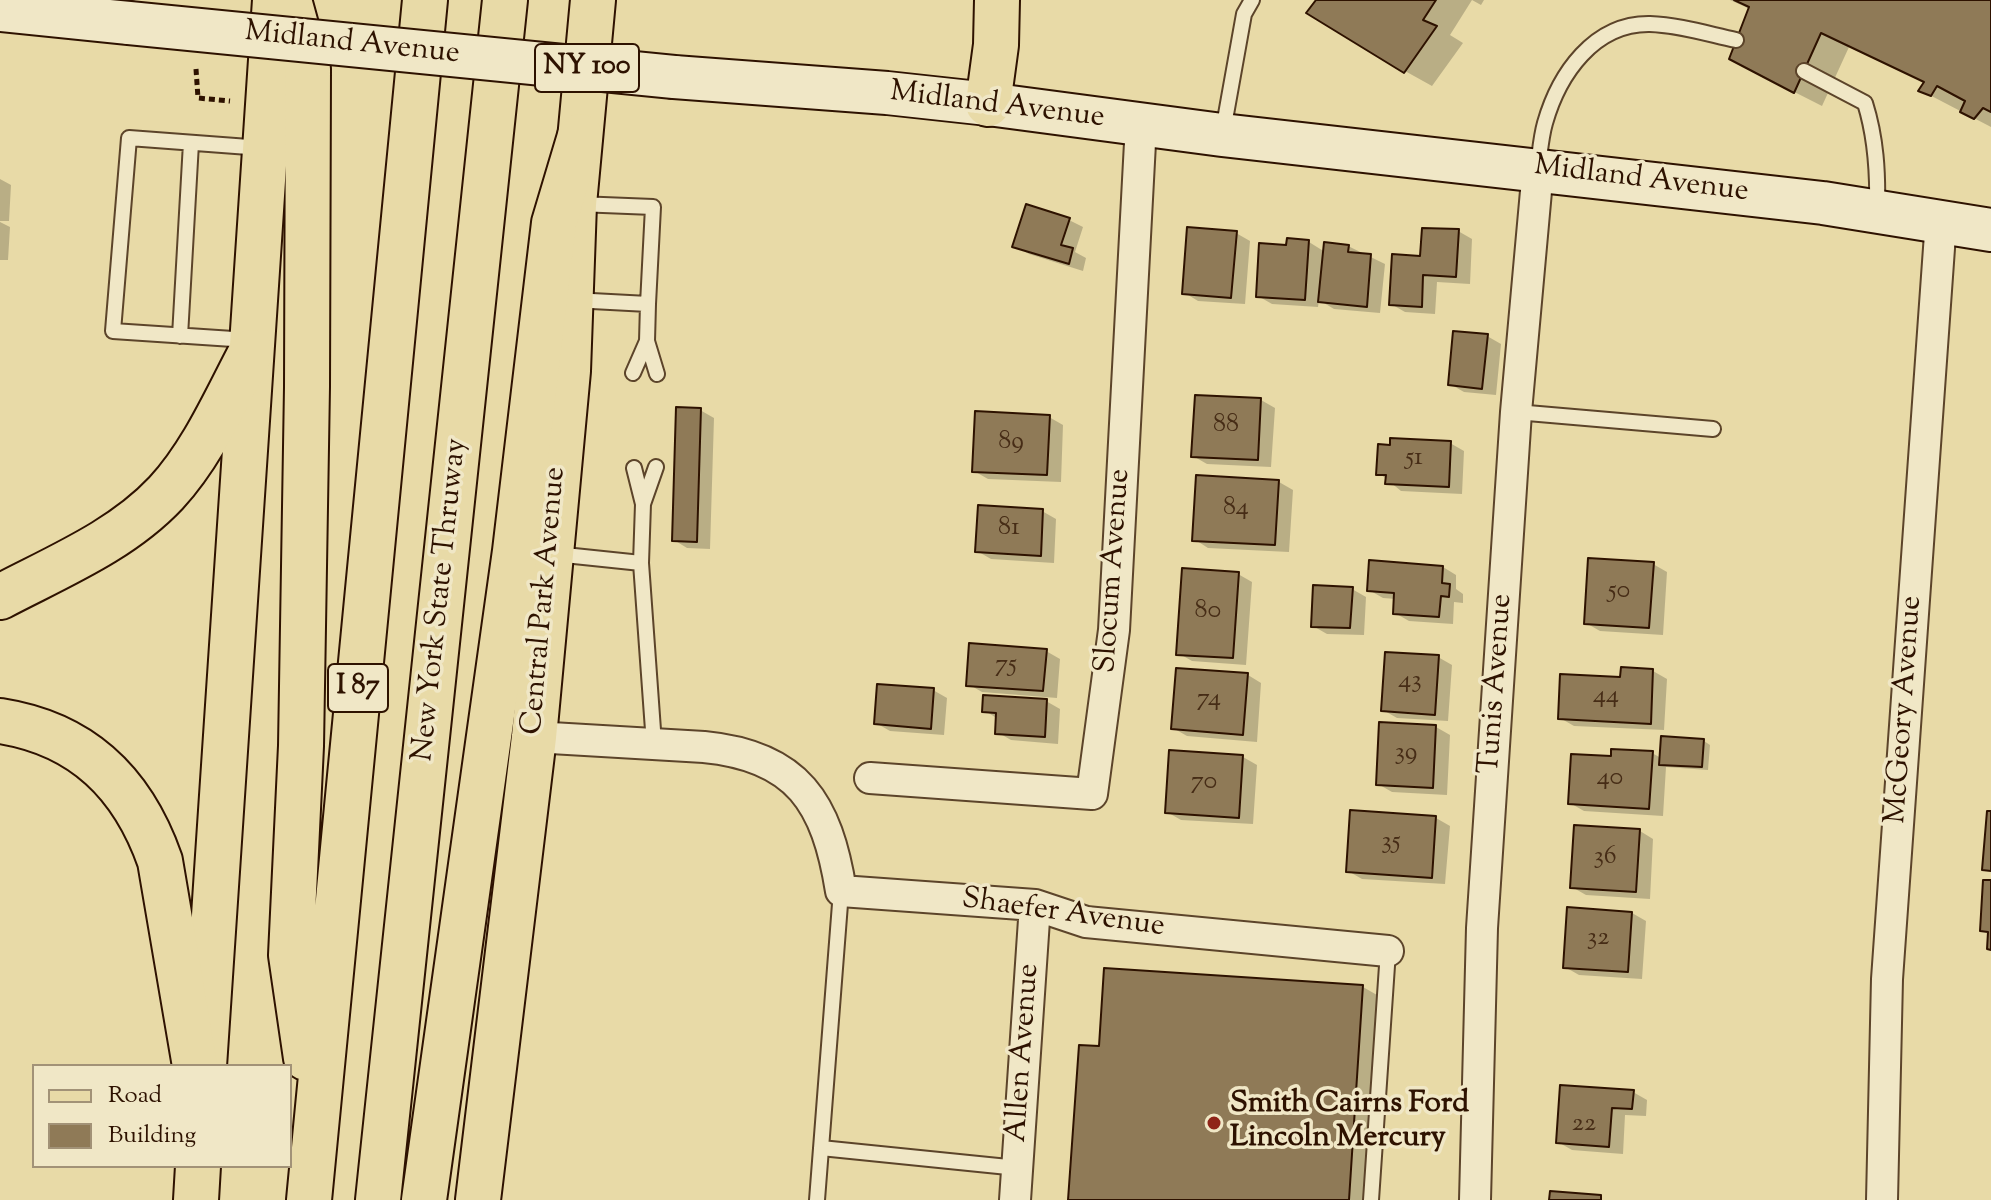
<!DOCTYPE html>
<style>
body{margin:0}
#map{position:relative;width:1991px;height:1200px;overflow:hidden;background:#e8daa7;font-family:"Sorts Mill Goudy",serif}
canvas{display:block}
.legend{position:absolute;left:32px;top:1064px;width:260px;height:104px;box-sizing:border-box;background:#f0e7c6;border:2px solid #a29277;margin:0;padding:10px 14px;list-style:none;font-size:24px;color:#2e1200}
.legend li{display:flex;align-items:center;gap:16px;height:40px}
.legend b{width:40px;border:2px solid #a29277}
</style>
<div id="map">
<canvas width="1991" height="1200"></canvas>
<ul class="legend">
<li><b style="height:10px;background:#e8daa7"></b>Road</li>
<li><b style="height:22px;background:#8f7a57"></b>Building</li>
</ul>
</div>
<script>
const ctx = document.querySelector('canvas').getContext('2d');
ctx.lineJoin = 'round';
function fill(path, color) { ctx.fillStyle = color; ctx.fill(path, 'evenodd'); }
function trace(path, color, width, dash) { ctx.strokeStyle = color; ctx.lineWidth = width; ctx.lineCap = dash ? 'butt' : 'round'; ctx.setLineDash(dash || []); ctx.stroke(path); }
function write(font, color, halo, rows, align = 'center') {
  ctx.font = font + ' "Sorts Mill Goudy",serif'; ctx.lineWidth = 7; ctx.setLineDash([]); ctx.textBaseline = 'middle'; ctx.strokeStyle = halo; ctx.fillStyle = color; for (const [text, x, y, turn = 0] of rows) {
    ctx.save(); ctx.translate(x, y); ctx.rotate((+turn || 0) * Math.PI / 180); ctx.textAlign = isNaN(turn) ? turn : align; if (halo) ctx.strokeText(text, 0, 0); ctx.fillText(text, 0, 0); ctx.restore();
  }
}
fill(new Path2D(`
 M1319 0H1484L1481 5 1472 0 1450 35 1463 43 1432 86 1405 71Z
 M1730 0H1991V127L1920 90 1925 83 1849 47 1822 106 1759 74 1750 9Z
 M0 179 11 185 9 221H0Z
 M1069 220 1083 227 1075 252 1086 258 1083 271 1029 254 1015 246Z
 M0 222 10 227 8 260H0Z
 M1458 231 1472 239 1470 284 1437 282 1435 314 1405 312 1391 304 1422 258Z
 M1236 233 1250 241 1245 304 1198 301 1185 293Z
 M1309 242 1325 252 1348 246 1385 264 1380 313 1334 309 1319 300 1318 307 1272 304 1258 296 1288 247Z
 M1487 336 1501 344 1496 395 1464 392 1450 384Z
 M1261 400 1275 408 1271 467 1207 464 1193 456Z
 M700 410 714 418 710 549 687 548 674 540Z
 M1049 417 1063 425 1061 482 988 479 974 471Z
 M1450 443 1464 451 1462 494 1401 491 1379 473Z
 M1279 482 1293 490 1289 552 1208 548 1194 539Z
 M1042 511 1056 519 1054 563 991 559 977 551Z
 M1653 564 1667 572 1663 635 1600 631 1586 623Z
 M1443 567 1456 575V589L1463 594V603L1454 602 1453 624 1409 621 1395 613 1396 599 1383 598 1369 590Z
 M1238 574 1252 582 1246 665 1192 661 1178 653Z
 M1352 589 1366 597 1364 635 1327 634 1313 626Z
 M1046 651 1060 659 1057 698 982 692 968 684Z
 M1438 657 1452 665 1448 721 1397 718 1383 710Z
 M1653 671 1667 679 1664 730 1574 726 1560 718 1622 680Z
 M1248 675 1261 683 1257 742 1187 736 1173 728Z
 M933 690 947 698 944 735 890 731 876 723Z
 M1046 701 1060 709 1058 744 1011 740 997 732 998 719 984 710Z
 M1436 727 1450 735 1447 795 1392 792 1378 784Z
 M1704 741 1710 745 1708 770 1666 767 1663 816 1584 811 1570 803 1652 753 1661 758Z
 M1243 757 1257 765 1253 824 1181 820 1167 812Z
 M1436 818 1450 826 1445 884 1362 879 1348 871Z
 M1640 831 1653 839 1650 899 1586 895 1572 887Z
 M1632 913 1646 921 1642 979 1579 975 1565 967Z
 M1363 987 1384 999 1371 1200H1070L1101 1049Z
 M1633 1092 1647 1100 1646 1116 1625 1115 1623 1154 1572 1150 1558 1142Z`), '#0003');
const building = new Path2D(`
 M1316 0H1436L1423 20 1437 26 1404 73 1306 13Z
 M1734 0H1991V112L1983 108 1974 119 1960 112 1965 101 1937 86 1931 96 1918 91 1924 82 1821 33 1794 93 1729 59 1749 7Z
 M1026 204 1070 218 1061 245 1073 248 1069 264 1012 247Z
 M1187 227 1237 231 1231 298 1182 294Z
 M1422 228 1459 229 1456 277 1423 275 1422 307 1389 305 1392 254 1420 256Z
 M1287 238 1309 240 1305 300 1256 297 1259 243 1286 245Z
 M1324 242 1349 245 1348 252 1371 254 1367 307 1318 302Z
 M1453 331 1488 334 1482 389 1448 385Z
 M1195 395 1261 398 1258 460 1191 457Z
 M676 407 701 408 697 542 672 541Z
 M975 411 1050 415 1047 475 972 472Z
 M1390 438 1451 441 1449 487 1385 484 1386 475H1376L1378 444 1390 445Z
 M1196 475 1279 480 1275 545 1192 541Z
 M978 505 1043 509 1041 556 975 552Z
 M1588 558 1654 562 1649 628 1584 624Z
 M1369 560 1443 566 1442 583 1450 584 1449 597 1441 596 1439 617 1393 614 1394 593 1367 591Z
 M1182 568 1239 572 1233 658 1176 655Z
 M1313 585 1353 587 1350 628 1311 627Z
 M969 643 1047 649 1043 691 966 686Z
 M1385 652 1439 655 1435 715 1381 711Z
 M1621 667 1653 669 1651 724 1558 719 1560 674 1620 677Z
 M1176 668 1248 673 1243 735 1171 729Z
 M877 684 934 688 931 729 874 724Z
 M983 695 1047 699 1045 737 995 734 996 713 982 712Z
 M1379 722 1436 725 1433 788 1376 785Z
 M1661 736 1704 739 1702 767 1659 765Z
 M1611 749 1653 751 1649 809 1568 804 1571 754 1611 756Z
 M1169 750 1243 755 1239 818 1165 813Z
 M1350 810 1436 816 1432 878 1346 872Z
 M1987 811H1991V871L1982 870Z
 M1574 825 1640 829 1636 892 1570 888Z
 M1983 880H1991V950L1987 949 1988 932 1980 931Z
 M1567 907 1632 912 1628 972 1563 968Z
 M1104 968 1363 985 1349 1200H1068L1079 1045 1099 1046Z
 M1560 1085 1634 1090 1632 1109 1612 1108 1609 1147 1556 1143Z
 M1550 1191 1601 1195V1200H1549Z`);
fill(building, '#8f7a57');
trace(building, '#2e1200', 2);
const lane = new Path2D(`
 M1804 71 1865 103C1876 138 1878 172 1877 209
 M1223 131 1244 14 1252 0
 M1538 166C1540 152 1541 137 1545 123 1559 74 1594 23 1650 24 1679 25 1708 34 1736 40
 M578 204 653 207 648 304
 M573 300 648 304 647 341
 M180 336 191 143
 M248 340 113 331 129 138 262 148
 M633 373 647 341 657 374
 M1516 412 1713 429
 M634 468 643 504
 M555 554 641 563 654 744
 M641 563 643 504 656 467
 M821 1148 1018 1168
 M817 1200 841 891
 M1371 1200 1388 951`);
const street = new Path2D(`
 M534 737 704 747C798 756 827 803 841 891L1035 905 1086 922 1388 951
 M870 778 1092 794 1114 630 1141 124
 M1015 1200 1035 905
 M1475 1200 1482 928 1516 412 1538 169
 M1882 1200 1887 979 1941 220`);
const secondary = new Path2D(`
 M0 10 129 23
 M674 77 887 93 988 104 1222 135 1823 203 1991 230`);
const primary = new Path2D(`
 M988 104 996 45 997 0
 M204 1066 275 0
 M196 1200 198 1166
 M478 1200 534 737 568 371 574 204 593 0`);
const highway = new Path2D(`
 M289 0 308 69 307 387 301 746 291 955 306 1058
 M0 597C57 567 121 541 166 493 203 453 226 399 251 352
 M0 721C83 734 133 784 160 861L195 1066
 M309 1200 425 0
 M378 1200 505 0
 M424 1200 515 551 554 223 580 136`);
trace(lane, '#5c442a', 18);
trace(street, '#5c442a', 34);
trace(secondary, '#2e1200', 46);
trace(primary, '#2e1200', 48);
trace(highway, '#2e1200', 48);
trace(new Path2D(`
 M196 69 198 98 230 101`), '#2e1200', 5, [6, 4]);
trace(lane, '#f0e7c6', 14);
trace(street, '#f0e7c6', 30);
trace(secondary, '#f0e7c6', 42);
trace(primary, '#e8daa7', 44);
trace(highway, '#e8daa7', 44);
const secondaryBridge = new Path2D(`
 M129 23 674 77`);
trace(secondaryBridge, '#2e1200', 46, []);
trace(secondaryBridge, '#f0e7c6', 42);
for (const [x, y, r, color] of [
 [1214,1123,8,"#8f2418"]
]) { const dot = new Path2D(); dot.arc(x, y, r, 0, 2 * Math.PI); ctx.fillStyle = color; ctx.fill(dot); trace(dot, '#f0e7c6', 3); }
write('26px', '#462c16', null, [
 ["88",1226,427],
 ["89",1011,444],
 ["51",1414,460],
 ["84",1236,510],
 ["81",1009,530],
 ["50",1619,593],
 ["80",1208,613],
 ["75",1006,667],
 ["43",1410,683],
 ["44",1606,698],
 ["74",1209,701],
 ["39",1406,755],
 ["40",1610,780],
 ["70",1204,784],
 ["35",1391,844],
 ["36",1605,859],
 ["32",1598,940],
 ["22",1584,1126]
]);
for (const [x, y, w] of [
 [587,68,104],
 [358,688,60]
]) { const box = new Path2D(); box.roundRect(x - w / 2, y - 24, w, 48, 6); ctx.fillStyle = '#f0e7c6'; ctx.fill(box); trace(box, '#2e1200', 2); }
write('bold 28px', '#2e1200', null, [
 ["NY 100",587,68],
 ["I 87",358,688]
]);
write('30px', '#2e1200', '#f0e7c6', [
 ["Midland Avenue",352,45,6],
 ["Midland Avenue",997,107,7],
 ["Midland Avenue",1641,181,7],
 ["Slocum Avenue",1115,571,-86],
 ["New York State Thruway",442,600,-84],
 ["Central Park Avenue",546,601,-85],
 ["Tunis Avenue",1498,684,-86],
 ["McGeory Avenue",1906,710,-86],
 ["Shaefer Avenue",1063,915,8],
 ["Allen Avenue",1025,1053,-86]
]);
write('bold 30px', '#2e1200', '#f0e7c6', [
 ["Smith Cairns Ford",1230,1106],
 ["Lincoln Mercury",1230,1140]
], 'left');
</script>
